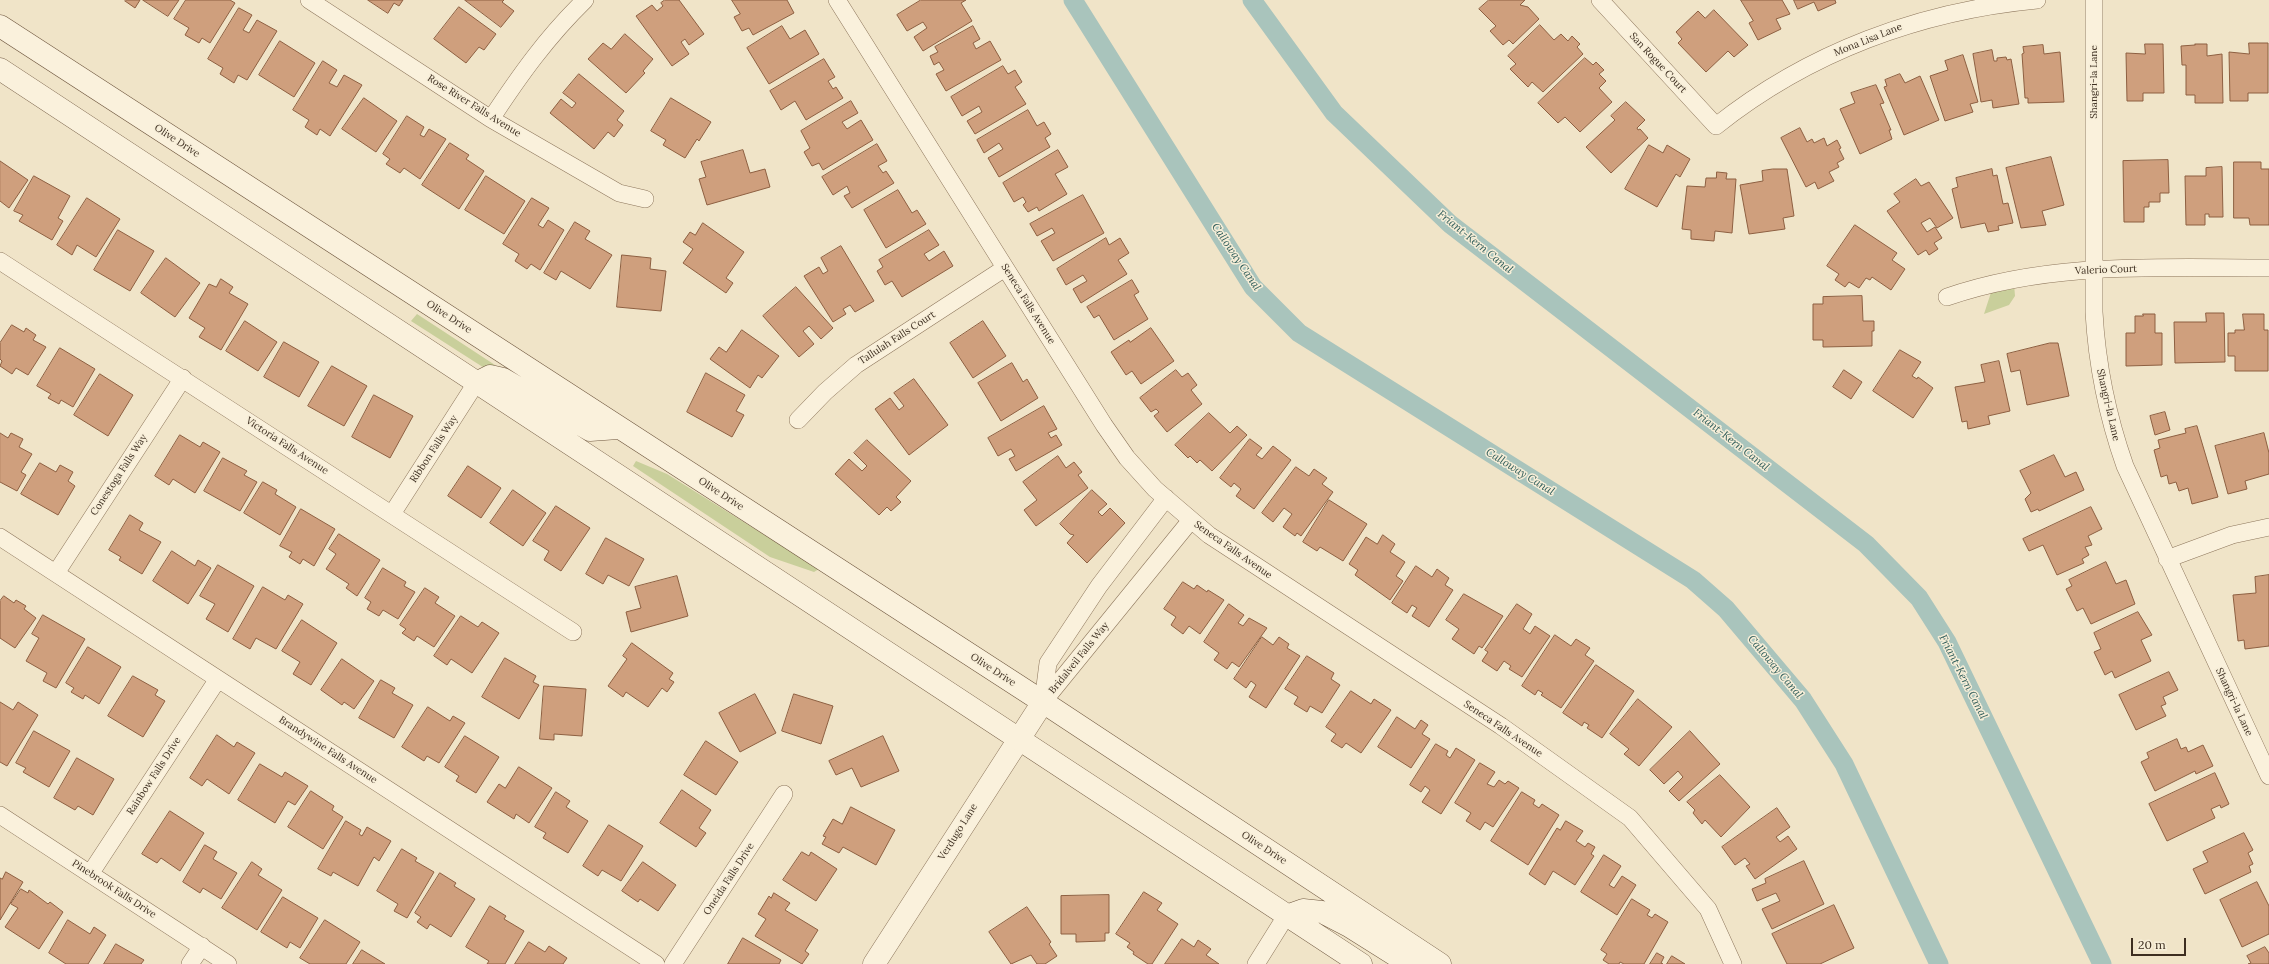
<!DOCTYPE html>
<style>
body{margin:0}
#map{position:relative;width:2269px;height:964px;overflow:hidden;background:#f0e4c8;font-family:Lora,serif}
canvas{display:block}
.scale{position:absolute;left:2131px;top:938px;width:55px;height:18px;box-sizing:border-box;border:2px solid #3d2e20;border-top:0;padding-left:5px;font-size:12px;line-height:14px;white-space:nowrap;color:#3d2e20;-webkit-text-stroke:3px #f7eed8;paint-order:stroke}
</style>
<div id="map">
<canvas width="2269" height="964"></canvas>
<div class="scale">20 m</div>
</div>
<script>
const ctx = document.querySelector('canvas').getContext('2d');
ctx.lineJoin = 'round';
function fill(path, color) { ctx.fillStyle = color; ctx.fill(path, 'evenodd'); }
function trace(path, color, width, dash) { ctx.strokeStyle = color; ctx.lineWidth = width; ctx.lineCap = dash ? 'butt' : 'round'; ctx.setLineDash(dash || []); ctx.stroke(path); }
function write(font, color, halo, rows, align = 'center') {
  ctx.font = font + ' Lora,serif'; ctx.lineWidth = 3; ctx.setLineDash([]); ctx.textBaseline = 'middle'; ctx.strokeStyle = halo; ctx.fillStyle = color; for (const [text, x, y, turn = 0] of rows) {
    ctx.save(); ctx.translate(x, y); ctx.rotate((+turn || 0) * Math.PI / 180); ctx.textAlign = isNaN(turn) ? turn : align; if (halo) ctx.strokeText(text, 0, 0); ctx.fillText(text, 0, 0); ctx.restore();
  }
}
fill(new Path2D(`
 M1996 277 2014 284 2015 296 2009 305 1984 314Z
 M417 314 495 365 489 371 411 321Z
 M636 461 667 474 819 569 814 572 770 557 633 466Z`), '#c9cf9b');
trace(new Path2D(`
 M1073 0 1253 287 1299 333 1693 580 1726 609 1803 700 1844 764 1939 964
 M1252 0 1334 113 1450 224 1866 544 1919 598 1947 642 2102 964`), '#a9c4bc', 19);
const building = new Path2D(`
 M126 0H140L135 8 125 1Z
 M143 0H179L168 16Z
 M186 0H230L235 3 210 43 202 38 199 43 185 35 189 28 174 19Z
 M368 0H403L399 6 394 3 388 13Z
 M465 0H504L502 2 514 11 501 27Z
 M665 0H679L704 34 689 45 685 39 681 42 689 54 672 66 636 16 652 5 657 11 663 6 661 3Z
 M732 0H787L794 13 753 35 749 28 742 31 734 17 740 14Z
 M921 0H966L961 3 972 21 923 51 914 37 927 28 923 22 907 31 897 15Z
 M1489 0H1525L1520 5 1528 7 1539 19 1513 44 1509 40 1503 45 1490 31 1496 26 1479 9Z
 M1741 0H1782L1790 14 1776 19 1781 29 1758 40 1749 23 1753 21Z
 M1794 0H1835L1836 3 1818 11 1814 2 1798 9Z
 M459 7 496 34 484 50 479 47 466 63 434 39Z
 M239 8 252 15 243 30 249 33 257 20 277 31 247 80 238 75 234 83 220 74 223 68 208 59Z
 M1714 10 1748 45 1734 57 1728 51 1706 72 1678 43 1682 39 1676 32 1698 11 1705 18Z
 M1540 25 1554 40 1561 34 1568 41 1572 36 1580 44 1577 47 1583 54 1543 92 1532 82 1528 87 1510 69 1516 64 1508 56Z
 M782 26 790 39 805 30 819 54 769 84 747 48Z
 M973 26 980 39 973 43 976 49 990 41 1001 60 946 91 936 74 944 70 939 62 934 65 930 56 938 52 935 47Z
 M625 34 653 59 643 71 645 73 626 93 588 59 603 43 611 49Z
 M280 41 315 63 294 97 259 75Z
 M2249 43H2268V93H2248V101H2230L2229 52 2249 54Z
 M2145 44H2163L2164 93H2143V101H2127L2126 53 2145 54Z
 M2195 44H2207V56L2222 54 2223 103H2195V95H2186V65H2182L2181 46 2195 45Z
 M2043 45 2044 54 2060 52 2064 102 2028 103V98H2025L2022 54 2024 53 2023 47Z
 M1992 50 1994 61H1997V58L2006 57 2007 60 2011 59 2019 104 1993 108 1992 100 1981 102 1973 54Z
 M1963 55 1978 102 1970 104 1973 112 1945 121 1930 76 1948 70 1945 61Z
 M1585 58 1593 65 1596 62 1604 70 1599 74 1606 81 1599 88 1612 102 1580 132 1565 117 1558 123 1538 103Z
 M824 59 835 77 828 81 833 89 836 87 843 98 806 120 795 101 781 110 770 91Z
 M323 61 337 70 329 83 337 87 344 75 362 85 330 136 320 129 317 135 305 127 309 120 293 110Z
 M1003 66 1008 74 1015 70 1022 82 1015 87 1026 104 975 134 967 121 982 112 979 106 962 116 951 97Z
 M579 74 624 111 617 120 623 125 614 137 608 132 594 149 550 113 561 99 572 108 576 103 563 93Z
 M1900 74 1905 83 1920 76 1939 120 1904 135 1884 87 1887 86 1885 80Z
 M1876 85 1884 103 1880 104 1891 130H1889L1892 139 1860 154 1840 109 1855 103 1851 93Z
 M364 98 397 121 376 152 342 129Z
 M671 98 711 122 699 141 697 139 685 158 663 145 666 140 651 131Z
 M851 101 858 113 842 122 847 129 861 120 873 140 823 170 819 163 812 166 804 152 810 148 801 131Z
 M1626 102 1645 120 1637 128 1638 130 1640 129 1648 138 1611 173 1586 147 1615 120 1611 116Z
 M1028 110 1037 126 1044 122 1051 134 1045 138 1050 147 999 177 988 158 1003 149 999 143 984 153 977 140Z
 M407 116 424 127 420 135 424 137 429 129 446 139 420 179 404 168 400 173 386 164 390 159 383 154Z
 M1800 128 1807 142 1812 139 1814 143 1824 138 1827 146 1837 140 1841 148 1839 149 1844 159 1837 163 1839 167 1829 172 1834 181 1818 189 1815 182 1806 187 1781 138Z
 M450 143 469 155 466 159 484 171 459 209 422 185Z
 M877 144 887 161 878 166 883 173 886 171 894 183 852 208 844 196 850 193 847 186 833 195 822 177Z
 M1649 145 1663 153 1667 145 1690 159 1680 177 1676 174 1657 207 1625 189Z
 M743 150 750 173 765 169 770 187 707 205 699 179 706 177 701 162Z
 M1058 150 1068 167 1055 174 1067 194 1039 211 1037 207 1028 212 1023 205 1026 202 1023 197 1014 202 1003 183Z
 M2051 157 2064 205 2042 211 2046 225 2021 228 2006 168Z
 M2168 160 2169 193H2160V202H2149V207H2144V222H2124L2123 161Z
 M0 161 28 180 9 208 0 201Z
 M2234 162H2261V169H2269V225H2250L2249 218H2234Z
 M2222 167 2223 217H2209V214H2205V225H2186L2185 176H2206V168Z
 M1773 169H1787L1794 216 1783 218 1785 229 1749 234 1740 185 1763 181 1762 171Z
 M1992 169 1993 176 1997 175 2003 204 2008 203 2013 223 1998 226 1999 230 1988 232 1985 223 1961 228 1952 189 1958 187 1956 178Z
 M1717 172 1727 173 1726 179H1736L1732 233 1715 231 1714 241 1691 239V230L1682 229 1687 186 1705 187 1706 178H1716Z
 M34 176 70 196 58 218 63 221 52 240 19 221 23 215 14 211Z
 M486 176 525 201 504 234 465 210Z
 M1916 179 1921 186 1929 182 1953 218 1937 228 1930 218 1921 223 1927 232 1935 227 1942 238 1934 243 1938 249 1929 255 1926 250 1918 255 1887 211 1900 202 1894 194Z
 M898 190 912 213 917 210 926 224 886 248 864 210Z
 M1083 195 1104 233 1053 261 1041 241 1055 233 1052 228 1037 236 1030 224Z
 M87 198 120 219 96 257 77 245 72 255 57 245Z
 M532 198 549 208 538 225 543 228 548 220 564 230 540 270 531 264 527 269 515 261 519 254 503 244Z
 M575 222 590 231 585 239 612 255 590 289 561 271 556 280 544 273Z
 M703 223 744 252 726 278 733 283 726 293 683 263 693 249 683 242 690 232 695 235Z
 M1855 225 1897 253 1892 260 1905 269 1891 290 1872 277 1870 280 1866 278 1859 288 1849 282 1845 287 1835 280 1839 274 1827 266Z
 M118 230 154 251 130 291 94 270Z
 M929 230 939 245 924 254 929 261 944 251 953 266 902 297 892 281 885 285 877 271 883 267 879 260Z
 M1106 238 1109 245 1120 238 1129 253 1118 260 1127 274 1081 303 1073 289 1087 281 1083 275 1066 285 1057 269Z
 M841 246 874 301 855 312 850 305 843 309 846 314 833 322 804 276 819 267 823 274 828 271 821 258Z
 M622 255 651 258 650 269 666 271 661 311 617 307Z
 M166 258 200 283 175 317 141 293Z
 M221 279 233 287 229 293 248 304 221 350 199 337 205 328 189 318 209 284 216 287Z
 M1132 280 1139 292 1134 295 1148 319 1114 340 1099 315 1094 318 1087 307Z
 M796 287 833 328 821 339 809 326 803 331 814 344 799 357 763 316Z
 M1862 296 1863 321H1874V331H1872V346L1823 347V340H1813V304H1823V297Z
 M2206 313H2224L2225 362 2175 363 2174 322H2206Z
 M2143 314H2155V333H2162V365L2126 366V333H2135V316H2143Z
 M2243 314H2264V330H2268V371H2235V356H2228V333H2235V330H2244Z
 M245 321 277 342 258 371 226 351Z
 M983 321 1006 356 973 378 950 343Z
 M12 325 24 332 26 328 36 335 33 340 46 347 28 375 16 368 12 374 0 366 2 361 0 359V343Z
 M1151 328 1174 361 1141 384 1132 371 1126 375 1111 352 1129 340 1130 342Z
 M742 330 779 356 762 378 758 375 750 388 710 359 719 347 726 352Z
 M284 342 319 362 299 397 264 377Z
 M2050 343H2058L2069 396 2027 405 2020 370 2011 372 2007 354Z
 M60 348 95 369 73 407 61 400 59 404 48 398 51 394 37 386Z
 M1900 350 1921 362 1912 376 1917 379 1918 377 1933 388 1913 418 1873 391Z
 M1999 361 2010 411 1988 416 1990 424 1968 429 1967 421 1962 422 1955 387 1985 382 1981 365Z
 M1012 363 1023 382 1027 379 1038 398 1001 421 978 383Z
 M332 366 367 386 344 426 308 406Z
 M1176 370 1182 377 1188 373 1197 385 1191 390 1202 404 1167 432 1154 416 1159 412 1156 409 1151 412 1140 398Z
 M1844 370 1862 382 1851 399 1833 387Z
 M706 373 745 395 736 411 744 415 732 437 687 412Z
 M100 374 133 395 108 436 74 415Z
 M914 379 948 425 909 455 875 409 890 398 899 410 904 406 894 393Z
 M374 395 413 416 390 458 352 437Z
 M1044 406 1057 429 1048 433 1051 438 1056 435 1062 445 1016 471 1009 459 1015 456 1011 449 998 456 988 438Z
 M2165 412 2170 430 2155 435 2150 416Z
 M1209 413 1230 433 1237 426 1247 435 1212 471 1200 460 1197 463 1190 456 1188 458 1175 445Z
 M2197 426 2218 497 2192 504 2188 488 2179 491 2176 482 2169 484 2167 475 2161 477 2154 450 2160 448 2158 440 2186 433 2185 429Z
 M0 433 8 438 11 433 23 439 19 447 32 454 21 472 26 475 17 491 0 482Z
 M2264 433 2269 453V474L2245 481 2247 489 2228 494 2215 446Z
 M180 435 200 447 203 442 220 452 195 493 173 479 169 485 155 476Z
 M1250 439 1262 448 1256 455 1262 459 1273 446 1291 460 1254 509 1236 496 1241 489 1234 483 1231 487 1220 478Z
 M867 440 911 481 896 497 901 502 891 511 887 507 879 515 835 474 849 459 862 471 867 466 854 453Z
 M2054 455 2065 477 2076 472 2084 490 2039 511 2038 509 2031 512 2025 499 2031 493 2020 471Z
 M1058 456 1066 468 1074 462 1082 472 1078 475 1088 488 1036 526 1024 510 1037 500 1023 482Z
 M223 458 247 471 244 475 257 482 240 511 204 491Z
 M40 463 56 472 60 465 73 472 68 481 75 486 58 515 21 494Z
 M468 466 501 488 481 518 448 496Z
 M1296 467 1309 476 1314 469 1327 478 1322 484 1333 492 1301 536 1297 533 1295 536 1283 527 1292 514 1284 508 1273 522 1262 513Z
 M263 482 277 490 275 494 296 507 280 535 244 513Z
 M513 490 546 513 523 546 490 523Z
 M1092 490 1107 504 1098 512 1102 516 1110 508 1125 523 1087 563 1067 543 1074 535 1070 534 1060 524Z
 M1329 500 1367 524 1343 561 1320 547 1317 551 1303 542Z
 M556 506 590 528 561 571 544 560 549 551 533 541Z
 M2091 507 2102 529 2088 536 2092 545 2085 547 2089 555 2082 559 2084 563 2057 575 2043 545 2029 551 2023 539Z
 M301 509 335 529 314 566 303 559 300 564 289 557 292 552 280 546Z
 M130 515 143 523 139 530 161 542 142 574 119 560 121 557 109 550Z
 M339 534 380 560 357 596 346 588 349 584 326 569 336 554 329 549Z
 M1383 535 1395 544 1390 552 1405 562 1396 576 1403 581 1390 600 1355 575 1358 570 1349 564 1366 537 1377 544Z
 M606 538 644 559 629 586 608 575 603 584 586 574Z
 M172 551 195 566 198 560 211 568 188 604 153 581Z
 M2106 562 2116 584 2126 580 2135 604 2091 624 2083 608 2077 611 2066 589 2072 586 2069 580Z
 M218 565 254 586 228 632 206 619 215 604 200 596Z
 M1416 566 1432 577 1437 569 1449 578 1445 585 1453 590 1429 627 1412 616 1417 608 1412 605 1407 613 1392 603Z
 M383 568 406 582 404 586 415 592 398 619 383 610 379 616 367 609 371 602 365 598Z
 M2269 575V646L2245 649 2244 640 2238 641 2233 595 2256 593 2255 577Z
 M677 576 688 616 631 632 626 612 641 608 635 587Z
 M1183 582 1194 589 1197 585 1207 592 1208 590 1224 600 1200 634 1189 626 1183 634 1171 625 1176 617 1164 609Z
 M263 587 285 600 288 595 303 604 276 649 256 638 250 649 233 639Z
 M425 588 439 597 435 603 455 616 434 647 417 636 414 641 402 633 406 629 400 625Z
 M1464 594 1503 616 1482 648 1479 646 1474 654 1452 639 1459 629 1446 620Z
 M4 596 14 603 16 600 26 606 24 609 36 618 15 648 0 638V601Z
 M1229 604 1244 615 1238 623 1243 626 1249 618 1267 628 1239 667 1232 662 1227 669 1214 660 1219 653 1204 642Z
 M1517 604 1532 614 1523 629 1530 634 1535 626 1550 636 1522 677 1509 669 1511 666 1504 661 1497 671 1482 661 1488 652 1485 650Z
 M2138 612 2152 635 2141 640 2151 661 2115 678 2112 671 2105 675 2094 652 2101 649 2094 633Z
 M43 615 85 639 56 688 43 681 47 673 26 661 39 638 32 634Z
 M461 616 478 627 482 622 499 633 472 673 451 659 447 665 434 656Z
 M302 620 337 643 311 685 293 674 300 662 282 651Z
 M1555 635 1571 646 1576 639 1590 648 1585 655 1594 661 1561 708 1541 695 1543 693 1538 690 1535 695 1522 686Z
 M1262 637 1273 645 1279 637 1289 644 1287 648 1300 656 1266 708 1249 697 1256 685 1251 681 1246 688 1234 679Z
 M632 643 673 673 669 679 674 682 667 692 662 688 648 707 626 692 623 697 608 686 627 659 623 656Z
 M88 647 121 667 99 704 85 695 83 699 71 692 74 688 66 683Z
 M1307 656 1334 673 1331 679 1340 685 1322 713 1310 706 1307 712 1294 704 1298 697 1285 689Z
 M505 658 536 676 533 682 539 685 519 719 482 697Z
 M342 659 374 681 354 709 344 702 342 705 321 690Z
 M1596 665 1634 691 1602 738 1587 728 1589 725 1584 722 1582 726 1563 713Z
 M2169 672 2178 690 2163 697 2166 704 2161 706 2166 716 2136 730 2119 695Z
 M133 676 158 690 155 695 165 701 143 737 108 716Z
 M381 680 395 688 392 693 413 705 394 738 359 718Z
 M544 686 586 689 582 736 554 734V740L540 739Z
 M1351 691 1371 704 1374 699 1391 710 1361 753 1346 743 1342 748 1331 741 1336 734 1326 727Z
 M755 694 776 733 740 752 719 713Z
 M794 694 833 706 821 744 782 731Z
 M1638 699 1672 727 1639 766 1624 754 1629 749 1610 734Z
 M0 702 13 710 18 702 38 715 7 766 0 762Z
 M428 707 450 721 453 716 465 723 439 763 427 756 424 761 402 747Z
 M1397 717 1415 729 1421 720 1428 725 1422 734 1430 739 1411 768 1378 747Z
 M34 731 70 751 49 787 23 772 26 768 16 763Z
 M1690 731 1720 764 1679 801 1669 791 1683 777 1678 771 1664 784 1650 770Z
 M217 735 234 747 237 742 255 753 229 794 207 779 202 786 190 778Z
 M465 736 499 757 476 793 456 781 459 776 445 767Z
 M883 736 899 771 861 787 852 768 836 775 829 761Z
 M2177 739 2181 749 2186 747 2188 752 2203 745 2213 766 2196 774 2195 771 2155 791 2141 762 2149 758 2147 753Z
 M706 741 738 762 716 795 684 775Z
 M1436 744 1448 751 1446 755 1450 758 1456 748 1475 760 1441 814 1422 802 1430 790 1425 786 1421 792 1410 785Z
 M77 758 114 779 93 815 78 806 75 810 54 798Z
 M1480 763 1495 772 1487 784 1494 787 1499 780 1505 784 1508 781 1519 788 1493 827 1485 822 1480 830 1466 821 1471 813 1455 803Z
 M260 764 282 777 285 772 308 786 295 805 288 801 275 823 238 800Z
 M519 767 552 788 529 823 516 814 514 819 487 802 499 784 505 788Z
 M2215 773 2229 804 2221 808 2220 805 2211 809 2215 818 2167 841 2149 804Z
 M1720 775 1750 807 1721 837 1705 820 1702 824 1693 813 1695 810 1687 802Z
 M682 790 711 810 699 828 706 833 696 847 660 823Z
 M311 791 334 806 332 810 343 817 323 849 288 827Z
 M556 792 570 801 566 807 588 821 568 853 543 838 546 833 535 827Z
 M1522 792 1535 800 1533 804 1539 808 1542 804 1559 815 1528 865 1491 841Z
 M851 807 895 830 876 865 843 847 839 853 822 844 826 837 823 836 833 819 842 824Z
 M1777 808 1790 827 1776 837 1780 842 1788 836 1797 849 1755 879 1746 866 1750 864 1745 858 1735 865 1722 847Z
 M170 811 204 833 180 871 161 858 157 863 142 854Z
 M346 821 361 830 359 834 362 836 367 827 391 841 379 861 374 857 358 886 333 872 331 876 318 869Z
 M1566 821 1583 831 1576 841 1585 847 1588 843 1595 847 1591 854 1594 856 1575 885 1553 871 1545 885 1529 874 1557 828 1560 830Z
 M609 825 643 846 621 881 602 870 598 876 583 866Z
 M2244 833 2253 850 2248 853 2253 864 2249 866 2251 872 2205 894 2193 869 2208 862 2203 852Z
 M205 845 217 852 213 859 237 873 221 899 203 888 200 893 183 882Z
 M402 849 417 858 415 861 434 872 407 918 394 911 398 904 377 891Z
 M802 852 809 856 811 852 837 869 816 901 783 880Z
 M1604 855 1621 866 1609 885 1614 888 1622 876 1636 885 1617 915 1581 892Z
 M1804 861 1824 904 1772 929 1762 909 1780 901 1776 893 1757 901 1752 889 1766 883 1765 879Z
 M252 862 262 869 258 875 282 890 257 930 222 908Z
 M643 862 676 885 658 911 640 899 638 902 622 891Z
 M6 872 23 882 0 920V878L2 879Z
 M440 873 456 883 454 886 475 899 451 937 430 924 427 929 417 922 421 917 415 913Z
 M2257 882 2269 906V934L2242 947 2220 900Z
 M21 889 28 893 29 890 48 904 50 902 63 912 39 949 5 927 18 908 11 904Z
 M1144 892 1162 903 1157 910 1178 924 1152 964H1148L1133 954 1134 952 1127 947 1130 943 1116 934Z
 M774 893 790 903 785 910 818 930 805 951 809 954 802 964 755 936 766 919 758 914 769 896 771 898Z
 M1109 895V933H1105V941L1076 942V934H1061V896Z
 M283 897 318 918 300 948 290 942 287 948 261 932Z
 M1632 899 1650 910 1647 915 1652 918 1655 914 1668 922 1644 964H1624L1620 962 1619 964H1609L1603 960 1607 954 1601 950Z
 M1834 905 1854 948 1820 964H1787L1772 934Z
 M490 906 506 916 504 919 524 931 505 964H487L489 961 466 947Z
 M1027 907 1051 942 1049 944 1057 956 1045 964H1037L1031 955 1011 964 989 932Z
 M68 920 90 934 94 927 106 935 88 964H66L49 953Z
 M325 920 360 942 346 964H310L300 958Z
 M743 938 781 960 779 964H728Z
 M1182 939 1194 947 1198 940 1211 949 1206 955 1219 964H1165Z
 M529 942 545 952 549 946 567 958 563 964H515Z
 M116 944 144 960 141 964H104Z
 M2265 947 2269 953V964H2248L2251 963 2247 956Z
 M362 950 385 964H353Z
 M1657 953 1664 957 1661 963 1663 964H1650Z
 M1672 956 1685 964H1667Z`);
fill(building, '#cf9f7d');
trace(building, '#8d5f41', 1);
const minor = new Path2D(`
 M309 0 491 119 619 193 645 199
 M837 0 1104 425 1127 458 1155 489 1209 535 1501 726 1630 818 1708 909 1733 964
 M1600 0 1716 126C1809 52 1920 11 2037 0
 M2094 0V312C2097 366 2107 415 2125 466L2269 776
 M491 119C520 75 547 37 585 0
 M0 261 573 632
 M1947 297C2050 261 2161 268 2269 268
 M798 420 825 392 856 365 1005 268
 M392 514 476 383
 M0 537 656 964
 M2167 559 2232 535 2269 527
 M56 573 183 378
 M1043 702 1048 663 1099 586 1166 498
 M1043 702 1191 520
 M0 815 228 964
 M90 874 218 679
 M190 964 202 946
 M673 964 784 794
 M1256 964 1286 916`);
const tertiary = new Path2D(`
 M874 964 1043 702`);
const secondary = new Path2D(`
 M0 26 1043 702 1440 964
 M0 69 1361 964
 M476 383 490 376 503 379 590 430 618 428
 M1286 916 1303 910 1322 912 1349 926 1400 958 1423 964`);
trace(minor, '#8d765c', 18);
trace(tertiary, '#8d765c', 23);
trace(secondary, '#6f573f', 23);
trace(minor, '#faf1dc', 17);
trace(tertiary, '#faf1dc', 22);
trace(secondary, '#faf1dc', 22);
write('10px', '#3d2e20', '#f7eed8', [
 ["Mona Lisa Lane",1868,40,-22],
 ["San Rogue Court",1658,63,47],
 ["Shangri-la Lane",2094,82,-90],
 ["Rose River Falls Avenue",474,106,32],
 ["Olive Drive",177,141,33],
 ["Valerio Court",2106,270,-2],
 ["Seneca Falls Avenue",1028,304,58],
 ["Olive Drive",449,317,33],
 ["Tallulah Falls Court",897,338,-33],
 ["Shangri-la Lane",2108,405,77],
 ["Victoria Falls Avenue",287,446,33],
 ["Ribbon Falls Way",434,449,-57],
 ["Conestoga Falls Way",119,475,-57],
 ["Olive Drive",721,494,33],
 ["Seneca Falls Avenue",1233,550,35],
 ["Bridalveil Falls Way",1079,658,-51],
 ["Olive Drive",993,670,33],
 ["Shangri-la Lane",2234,702,65],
 ["Seneca Falls Avenue",1503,729,34],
 ["Brandywine Falls Avenue",328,750,33],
 ["Rainbow Falls Drive",154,776,-57],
 ["Verdugo Lane",958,832,-58],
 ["Olive Drive",1264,848,33],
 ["Oneida Falls Drive",729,879,-57],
 ["Pinebrook Falls Drive",114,889,33]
]);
write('italic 11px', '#2f5d5a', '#f7eed8', [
 ["Friant-Kern Canal",1475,242,39],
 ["Calloway Canal",1236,257,56],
 ["Friant-Kern Canal",1731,440,38],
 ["Calloway Canal",1520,472,32],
 ["Calloway Canal",1775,667,50],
 ["Friant-Kern Canal",1963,677,63]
]);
</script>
